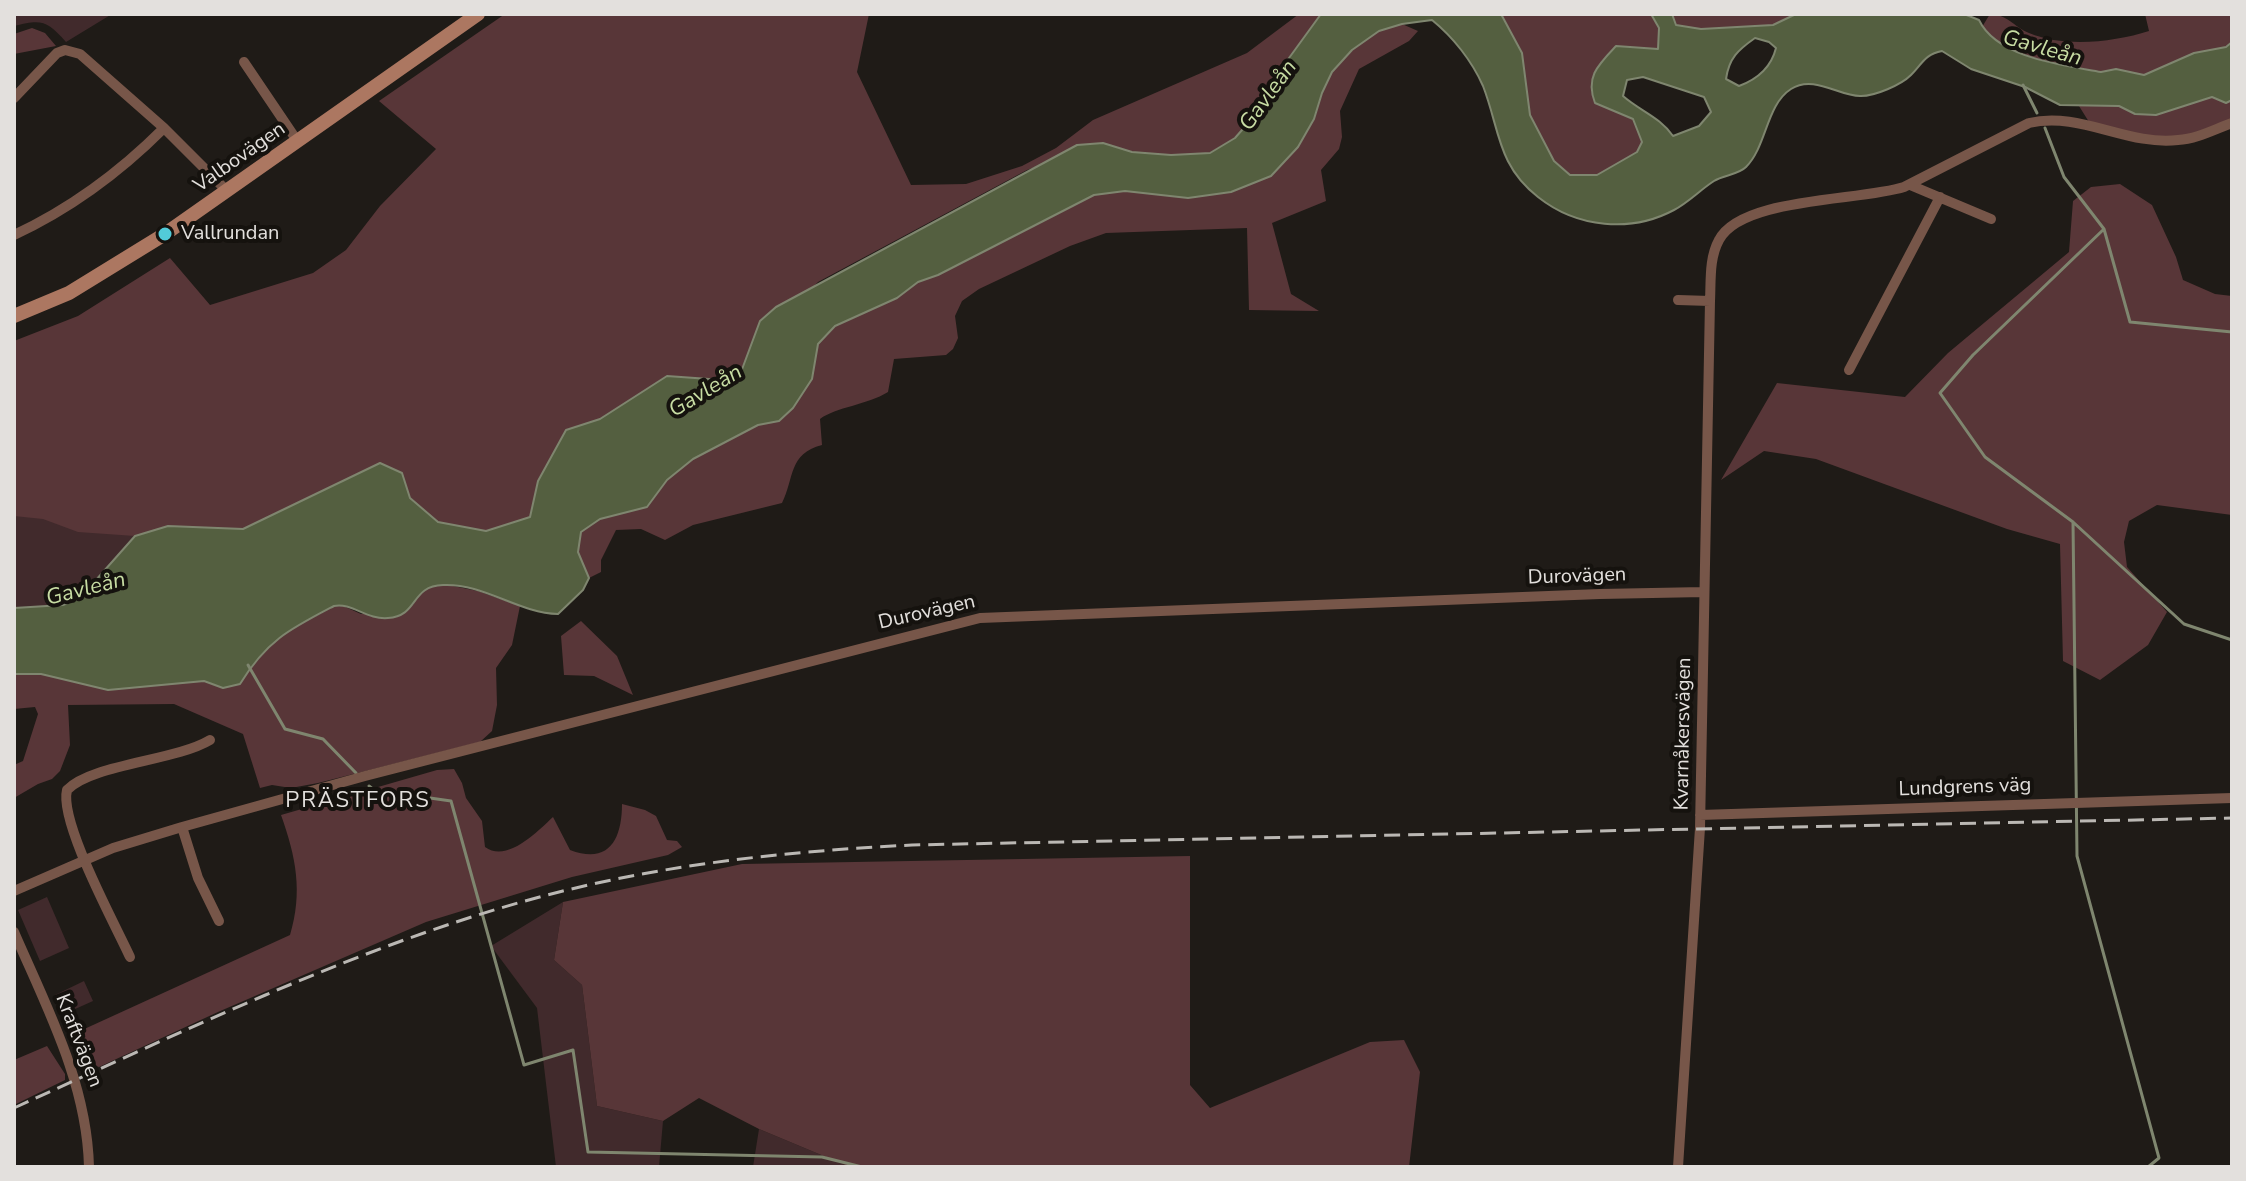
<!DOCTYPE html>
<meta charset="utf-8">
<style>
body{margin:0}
#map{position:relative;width:2246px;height:1181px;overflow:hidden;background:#1f1b17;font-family:"Nunito Sans",sans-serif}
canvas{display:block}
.frame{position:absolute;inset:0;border:16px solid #e3e0dd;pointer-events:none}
</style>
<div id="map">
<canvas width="2246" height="1181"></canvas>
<div class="frame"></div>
</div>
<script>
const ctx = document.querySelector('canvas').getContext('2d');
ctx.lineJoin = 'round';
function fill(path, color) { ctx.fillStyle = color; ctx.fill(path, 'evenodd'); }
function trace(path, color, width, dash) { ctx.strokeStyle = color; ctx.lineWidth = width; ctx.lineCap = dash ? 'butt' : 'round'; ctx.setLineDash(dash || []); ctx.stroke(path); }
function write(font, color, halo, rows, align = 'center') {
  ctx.font = font + ' "Nunito Sans",sans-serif'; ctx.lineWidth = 8; ctx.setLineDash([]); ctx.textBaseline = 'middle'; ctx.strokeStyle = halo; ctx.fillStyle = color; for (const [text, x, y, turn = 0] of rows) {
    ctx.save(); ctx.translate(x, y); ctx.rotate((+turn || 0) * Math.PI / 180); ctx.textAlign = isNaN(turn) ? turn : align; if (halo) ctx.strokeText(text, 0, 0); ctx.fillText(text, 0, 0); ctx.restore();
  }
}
fill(new Path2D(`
 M14 14H112L66 42C47 20 41 19 14 26Z
 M14 485 135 536 80 598 63 605 14 608Z
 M47 897 69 948 40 961 18 910Z
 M563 902 554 960 582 985 597 1106 663 1121 659 1167H556L537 1008 491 946Z
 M84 981 93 1001 64 1014 55 995Z
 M759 1129 850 1167H753Z`), '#412a2c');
fill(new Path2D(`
 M505 14H869L857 72 911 185 966 184 1022 166 1056 148 1093 120 1247 53 1299 14H1321L1281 69 1263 106 1235 138 1209 153 1171 155 1132 152 1103 143 1027 170 818 282 751 350 742 372 723 380 667 376 600 419 566 430 538 481 530 517 486 531 438 522 410 498 402 473 380 463 243 529 168 526 135 536 78 532 43 519 14 516V341L78 316 170 258 210 305 313 273 346 250 380 206 436 149 379 101Z
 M1501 14H1651L1659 28 1658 49 1616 46C1598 65 1585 77 1595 103L1633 119 1642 142 1638 152 1597 175H1569L1554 161 1530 115 1522 53Z
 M1672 14H1796L1773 25 1701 29 1676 25Z
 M1990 14C2007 14 2014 27 2029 33 2065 48 2114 42 2149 31L2145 14H2232V42L2226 47 2194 53 2144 75 2116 69 2101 72C2071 66 1996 56 1982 27Z
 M1402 24 1418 31 1409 41 1359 69 1340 111 1342 137 1339 149 1321 170 1326 201 1272 223 1291 294 1319 311 1249 310 1247 228 1106 233 1070 246 979 289 962 301 955 316 958 338 953 349 946 355 894 359 888 392C867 405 836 407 820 419L822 445C788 454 795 477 782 503L693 525 665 540 641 529 616 530 601 560V572L589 578 577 552 581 532 600 519 647 507 667 480 693 459 758 425 779 421 793 408 812 379 818 344 835 326 897 298 918 282 938 275 1094 195 1125 191 1188 198 1231 192 1314 119 1322 93 1332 71 1352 50 1379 31Z
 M32 28 45 33 56 46 14 54V34Z
 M2212 97 2225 103 2232 100V125L2163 143 2089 122 2079 106H2119L2135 114 2182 107Z
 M2120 184 2152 205 2176 257 2183 280 2215 294 2232 296V515L2157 505 2129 521 2124 542 2127 567 2167 612 2148 645 2100 680 2063 661 2060 544 2007 529 1816 459 1764 451 1721 480 1777 383 1905 397 1948 353 2069 252 2073 201 2091 187Z
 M443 584 478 591 520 606 512 645 496 668 497 705 492 731 480 742 318 783 291 788 272 785 260 788 243 734 174 704 68 705 70 745 60 771 52 779 38 784 14 798V765L23 761 38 714 35 707 14 709V674H41L108 690 204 681 223 688 240 684C270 638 287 631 335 606L341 605 361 614 413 605C420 590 426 587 443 584Z
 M581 621 617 656 633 695 594 676 564 675 561 636Z
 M454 769 462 783 466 798 482 821 485 847C507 863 537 832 553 817L570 850C609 865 622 839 622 804L645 810 656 816 667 840 677 841 682 847 668 855 572 877 426 922 218 1012 99 1067 79 1061 69 1036 290 935C303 892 296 857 281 815L437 770Z
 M1190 856V1085L1210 1108 1370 1042 1404 1040 1420 1072 1409 1167H850L759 1129 699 1098 663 1121 597 1106 582 985 554 960 563 902 742 864Z
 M47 1046 65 1074V1080L14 1105V1060Z`), '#583638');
const water = new Path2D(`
 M1321 14H1501L1522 53 1530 115 1554 161 1570 175H1597L1637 152 1642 142 1633 119 1595 103C1585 77 1598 65 1616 46L1658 49 1659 28 1651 14H1672L1676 25 1701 29 1773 25 1796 14H1964L1979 20C1997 58 2063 65 2101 72L2116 69 2144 75 2194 53 2226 47 2232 42V100L2226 103 2212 97 2156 115 2135 114 2119 106 2060 105 2025 87 1971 69 1942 51C1925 54 1922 64 1911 75 1901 85 1875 96 1861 96 1840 97 1814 74 1791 89 1766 105 1767 146 1746 167 1738 175 1723 175 1714 181 1700 190 1689 202 1674 210 1631 233 1577 228 1538 197 1497 165 1500 130 1483 86 1472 61 1453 37 1432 20L1402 24 1379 31 1352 50 1332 72 1322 93 1314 119 1298 147 1271 176 1231 192 1188 198 1125 191 1094 195 938 275 918 282 897 298 835 326 818 344 812 379 793 408 779 421 758 425 693 459 667 480 647 507 600 519 581 532 578 552 589 578 583 590 558 614C518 613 484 583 443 585 410 586 419 616 388 618 367 620 351 602 334 606 290 629 267 640 240 684L223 688 204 681 108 690 41 674H14V608L63 605 80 598 135 536 168 526 243 529 380 463 402 473 410 498 438 522 486 531 530 517 538 481 566 430 600 419 667 376 723 380 741 372 760 321 776 307 1077 145 1103 143 1132 152 1171 155 1210 153 1235 138 1263 106 1281 69ZM1755 38 1769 42 1776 48C1771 68 1758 79 1739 86L1726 79C1729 58 1738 50 1755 38ZM1643 77 1704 97 1711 112 1699 126 1673 136C1660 117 1640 111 1623 96L1627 80Z`);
fill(water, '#545f40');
trace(water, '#7f866f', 2);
trace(new Path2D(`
 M2023 85 2037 113
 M2045 128 2064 177 2104 229 2130 322 2232 332
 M2104 229 1973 355 1940 393 1985 457 2073 522 2184 624 2232 640
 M2073 522 2077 856 2159 1158 2148 1167
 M248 665 285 729 323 739 356 773
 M369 786 374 790 451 801 524 1065 573 1050 588 1152 822 1157 862 1167`), '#7f866f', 3);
trace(new Path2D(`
 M244 62 298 142
 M14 98 57 53 65 50 80 54 164 128 227 191
 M1910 185 1991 219
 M14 235C72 208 119 173 164 128
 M1678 300 1710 301
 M1849 370 1940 197
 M1700 815 2232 798
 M182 827 198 878 219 921
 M14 891 113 848 182 827 365 776 980 618 1600 594 1704 592
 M14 932C47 1008 87 1083 89 1167
 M130 957C115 924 59 822 67 790 92 764 175 761 210 740
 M1678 1167 1700 828 1710 301C1711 281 1709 258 1719 240 1741 197 1861 201 1904 187L2029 123C2080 111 2127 146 2178 140 2197 139 2215 129 2232 123`), '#775649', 10);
trace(new Path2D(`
 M14 316 69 293 165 234 478 14`), '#ac7761', 14);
trace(new Path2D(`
 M14 1108C189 1029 372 939 559 892 675 863 792 851 912 845L2232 818`), '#bbb8b4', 3, [16, 8]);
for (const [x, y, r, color] of [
 [165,234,8,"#52cbd9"]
]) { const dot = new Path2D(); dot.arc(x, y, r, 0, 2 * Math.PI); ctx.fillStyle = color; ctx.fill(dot); trace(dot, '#15120e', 3); }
write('20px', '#e3e0dd', '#15120e', [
 ["Valbovägen",240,158,-35],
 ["Durovägen",1577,577,-2],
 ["Durovägen",927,613,-13],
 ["Kvarnåkersvägen",1684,734,-89],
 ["Lundgrens väg",1965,788,-2],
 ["Kraftvägen",78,1041,69]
]);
write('20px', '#e3e0dd', '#15120e', [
 ["Vallrundan",181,234]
], 'left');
write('italic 22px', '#c7dca3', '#15120e', [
 ["Gavleån",2042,49,16],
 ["Gavleån",1269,96,-54],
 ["Gavleån",706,392,-31],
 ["Gavleån",86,590,-14]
]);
ctx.letterSpacing = '2px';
write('22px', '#e3e0dd', '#15120e', [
 ["PRÄSTFORS",358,802]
]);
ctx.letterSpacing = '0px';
</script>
